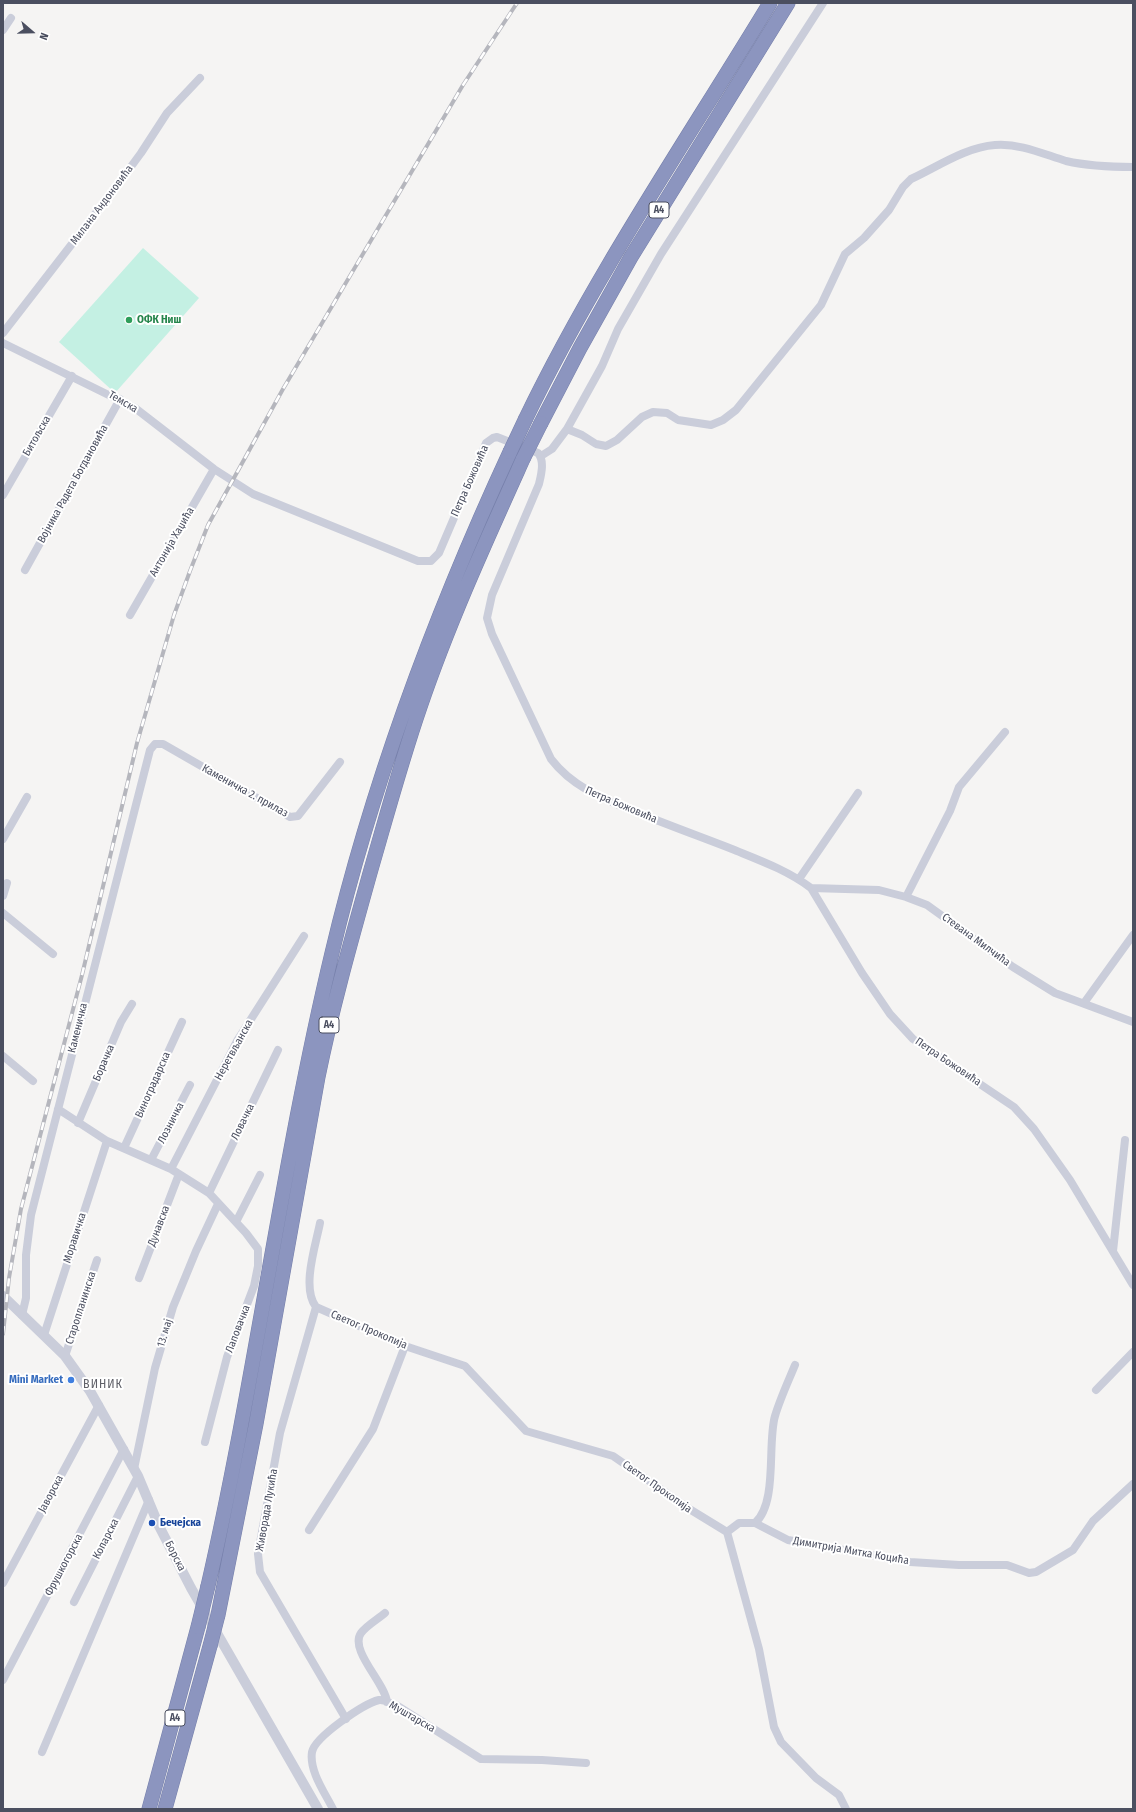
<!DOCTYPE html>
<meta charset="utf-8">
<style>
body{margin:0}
#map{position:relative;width:1136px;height:1812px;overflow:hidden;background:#f5f4f3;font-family:"Fira Sans Condensed",sans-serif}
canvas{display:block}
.frame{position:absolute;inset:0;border:4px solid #4b4f60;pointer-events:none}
.north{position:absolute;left:12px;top:12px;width:40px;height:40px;-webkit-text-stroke:3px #fff;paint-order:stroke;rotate:110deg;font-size:11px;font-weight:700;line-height:16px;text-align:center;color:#4b4f60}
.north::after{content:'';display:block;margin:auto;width:14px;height:18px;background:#4b4f60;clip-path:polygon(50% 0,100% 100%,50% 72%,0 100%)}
</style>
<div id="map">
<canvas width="1136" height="1812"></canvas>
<div class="frame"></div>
<div class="north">N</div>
</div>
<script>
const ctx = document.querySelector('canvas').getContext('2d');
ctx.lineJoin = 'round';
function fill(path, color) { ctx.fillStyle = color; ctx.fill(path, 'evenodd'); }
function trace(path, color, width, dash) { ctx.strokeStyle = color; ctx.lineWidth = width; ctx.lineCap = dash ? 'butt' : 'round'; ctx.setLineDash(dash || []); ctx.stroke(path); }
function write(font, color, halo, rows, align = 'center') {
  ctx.font = font + ' "Fira Sans Condensed",sans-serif'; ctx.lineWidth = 4; ctx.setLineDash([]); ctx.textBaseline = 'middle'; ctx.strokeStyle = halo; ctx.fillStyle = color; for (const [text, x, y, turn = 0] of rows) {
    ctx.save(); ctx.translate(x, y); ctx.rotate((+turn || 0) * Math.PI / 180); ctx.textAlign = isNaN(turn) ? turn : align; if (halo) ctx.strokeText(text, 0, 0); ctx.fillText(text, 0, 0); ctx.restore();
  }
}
fill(new Path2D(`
 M143 248 199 298 115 393 59 342Z`), '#c4f0e3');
const motorway = new Path2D(`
 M526 418C596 273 687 140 770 3
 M541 423 580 348 631 257 788 3
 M208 1586C256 1376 282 1162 332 953 373 780 435 614 510 452
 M218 1615 256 1424 318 1077C332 1008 351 941 370 873 386 818 401 762 420 707 449 622 486 541 523 459
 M149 1809 198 1627
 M165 1809 210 1646`);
trace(motorway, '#7780ab', 15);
trace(new Path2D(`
 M3 30 11 18
 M3 333 116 187 141 153 167 113 200 78
 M3 343 135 408 214 469 253 494 418 561H431L439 553 486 443 493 438 497 437 538 453C545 461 541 475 539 484L492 595 487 618 492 634 551 759C574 789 607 800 641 814 671 826 701 837 732 849 759 860 787 870 811 888L862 973 890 1014 913 1039 1014 1107 1034 1129 1070 1180 1133 1285
 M567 429 582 435 596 444 606 446 617 440 642 417 653 412 667 413 678 420 711 425 723 420 736 410 821 305 845 254 864 238 889 210 903 187 911 179C937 167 966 147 995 145 1020 143 1043 154 1066 161 1088 166 1111 167 1133 167
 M541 456 552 449 567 429 602 366 618 329 661 254 823 3
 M3 495 72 376
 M25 570 120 399
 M130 615 214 469
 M3 839 27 797
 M799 879 858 793
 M811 888 879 890 906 897 927 905 1013 967 1055 993 1133 1022
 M3 896 7 883
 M906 897 950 811 959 787 1005 732
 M3 913 53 954
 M1084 1003 1133 935
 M3 1056 33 1081
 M58 1109 107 1141 171 1169 209 1193 246 1233 258 1249V1266L254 1286 227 1357 205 1442
 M78 1123 121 1022 132 1004
 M124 1148 182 1022
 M151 1160 190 1085
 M171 1169 237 1041 304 936
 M209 1193 278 1050
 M236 1222 260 1175
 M320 1223C316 1244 301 1288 316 1307L405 1346 465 1366 526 1431 613 1456 691 1510 727 1532 759 1649 774 1727 781 1742 816 1778 839 1795 846 1809
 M1113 1251 1125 1140
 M139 1278 179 1174
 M316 1307 280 1433 258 1554 260 1572 346 1719
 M22 1315 26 1298V1255L31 1215 150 750 155 744H163L290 817 298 816 340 762
 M44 1335 107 1141
 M65 1356 97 1260
 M1096 1390 1133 1352
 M134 1469 155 1368 173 1307 196 1251 218 1204
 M755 1523C778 1503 767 1443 775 1416 780 1399 788 1382 795 1365
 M309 1530 373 1429 405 1346
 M727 1532 739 1523H755L788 1540 910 1562 959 1565H1007L1029 1573 1036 1572 1073 1550 1093 1521 1133 1484
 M3 1583 99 1405
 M74 1602 138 1476
 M385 1613C378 1619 367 1625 361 1633 349 1650 385 1683 387 1702
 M3 1680 124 1449
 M42 1752 149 1500
 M333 1809C325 1793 309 1771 312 1752 315 1737 363 1704 379 1700 384 1699 391 1704 396 1705L481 1759 542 1760 586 1763`), '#cacdda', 8);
trace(new Path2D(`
 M3 1296 65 1356 90 1391 138 1476 159 1526 191 1588 318 1809`), '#cacdda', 10);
trace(motorway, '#8c95bf', 14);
const rail = new Path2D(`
 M3 1334 9 1278 21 1209 82 975 137 743 174 615 190 571 208 525 283 389 463 85 517 3`);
trace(rail, '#b5b6bd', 4);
trace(rail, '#fff', 2.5, [8]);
const motorwayBridge = new Path2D(`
 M510 452 526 418
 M523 459 541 423
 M198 1627 208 1586
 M210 1646 218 1615`);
trace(motorwayBridge, '#7780ab', 15, []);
trace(motorwayBridge, '#8c95bf', 14);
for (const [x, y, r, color] of [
 [129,320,4,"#2e9e5b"],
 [71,1380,4,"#3f7fe0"],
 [152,1523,4,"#1a4fb4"]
]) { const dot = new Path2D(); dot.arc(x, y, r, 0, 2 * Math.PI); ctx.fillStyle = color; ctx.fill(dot); trace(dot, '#fff', 1.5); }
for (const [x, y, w] of [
 [659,210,20],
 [329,1025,20],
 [175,1718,20]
]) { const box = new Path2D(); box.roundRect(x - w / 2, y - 8, w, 16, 3); ctx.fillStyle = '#fff'; ctx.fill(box); trace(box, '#4b4f60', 1); }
write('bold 10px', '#4b4f60', null, [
 ["A4",659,210],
 ["A4",329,1025],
 ["A4",175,1718]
]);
write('11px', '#4b4f60', '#fff', [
 ["Милана Андоновића",102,205,-53],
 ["Темска",123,402,30],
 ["Битољска",37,436,-60],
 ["Петра Божовића",470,481,-66],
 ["Војника Радета Богдановића",73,484,-61],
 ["Антонија Хаџића",172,542,-60],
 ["Каменичка 2. прилаз",245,791,29],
 ["Петра Божовића",621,805,23],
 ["Стевана Милчића",976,940,36],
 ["Каменичка",78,1028,-76],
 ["Неретвљанска",234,1050,-61],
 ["Петра Божовића",948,1062,34],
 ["Борачка",104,1063,-67],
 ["Виноградарска",153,1085,-66],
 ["Ловачка",243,1122,-64],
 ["Лозничка",171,1123,-63],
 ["Дунавска",159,1226,-69],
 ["Моравичка",75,1238,-72],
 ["Старопланинска",81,1308,-72],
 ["Лаповачка",238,1329,-69],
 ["Светог Прокопија",369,1330,23],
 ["13. мај",165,1333,-73],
 ["Светог Прокопија",657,1487,35],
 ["Јаворска",51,1494,-62],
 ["Живорада Лукића",267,1510,-80],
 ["Копарска",106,1539,-63],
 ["Димитрија Митка Коцића",851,1551,10],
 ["Борска",175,1556,63],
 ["Фрушкогорска",64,1565,-62],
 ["Муштарска",412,1717,30]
]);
write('bold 11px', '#27864d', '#fff', [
 ["ОФК Ниш",137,320]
], 'left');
write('bold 11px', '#366cbe', '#fff', [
 ["Mini Market",63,1380]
], 'right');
write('bold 11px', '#164399', '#fff', [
 ["Бечејска",160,1523]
], 'left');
ctx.letterSpacing = '1px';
write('12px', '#5f6068', '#fff', [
 ["ВИНИК",103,1385]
]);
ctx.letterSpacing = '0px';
</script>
